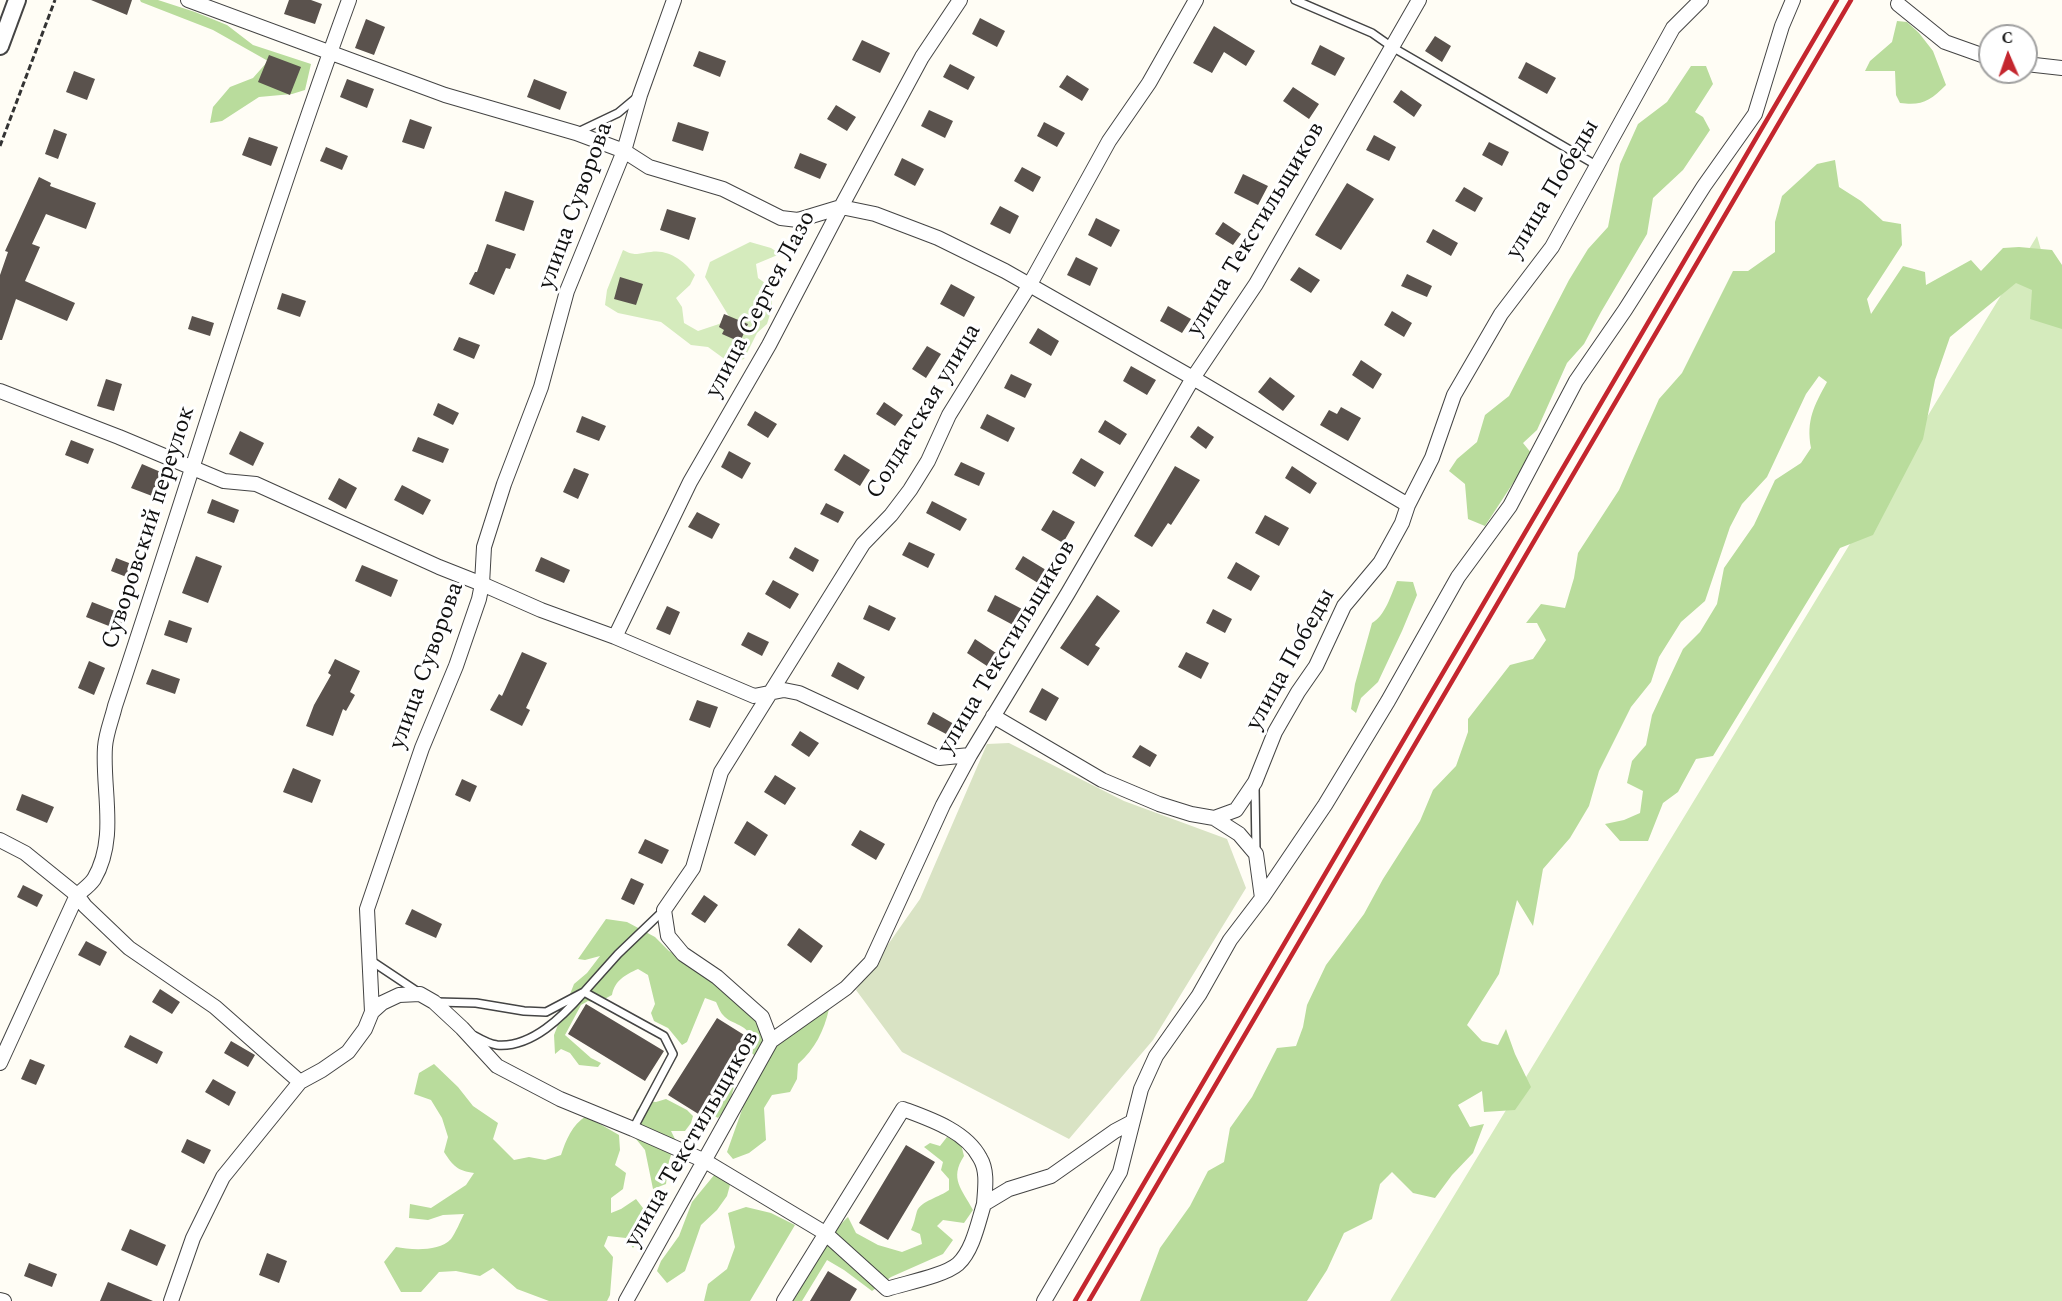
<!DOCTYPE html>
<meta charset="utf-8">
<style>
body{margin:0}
#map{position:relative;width:2062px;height:1301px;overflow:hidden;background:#fffdf5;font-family:Spectral,serif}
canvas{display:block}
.north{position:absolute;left:1978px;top:24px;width:60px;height:60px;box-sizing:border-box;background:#fff;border:2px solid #a0a0a0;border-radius:50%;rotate:358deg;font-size:16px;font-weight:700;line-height:24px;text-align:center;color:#111}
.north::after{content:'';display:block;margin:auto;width:21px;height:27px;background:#c4262e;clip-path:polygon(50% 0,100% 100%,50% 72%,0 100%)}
</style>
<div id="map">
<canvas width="2062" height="1301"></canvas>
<div class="north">С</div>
</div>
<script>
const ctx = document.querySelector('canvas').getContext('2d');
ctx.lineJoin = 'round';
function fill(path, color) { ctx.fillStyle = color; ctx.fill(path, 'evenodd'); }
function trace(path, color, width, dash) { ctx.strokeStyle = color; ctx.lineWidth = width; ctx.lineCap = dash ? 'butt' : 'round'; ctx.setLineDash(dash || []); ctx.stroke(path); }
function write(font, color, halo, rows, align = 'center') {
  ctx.font = font + ' Spectral,serif'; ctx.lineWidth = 6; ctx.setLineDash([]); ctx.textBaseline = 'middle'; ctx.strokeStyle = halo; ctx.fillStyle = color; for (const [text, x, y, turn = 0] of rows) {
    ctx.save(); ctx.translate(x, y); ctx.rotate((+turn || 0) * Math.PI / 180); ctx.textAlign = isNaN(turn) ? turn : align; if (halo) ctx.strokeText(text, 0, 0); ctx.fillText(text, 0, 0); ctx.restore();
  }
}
fill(new Path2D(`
 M2037 236 2056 302 2062 306V1301H1390Z
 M750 242 771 248 780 254 756 264 758 278 772 288V308L767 324 757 333 744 359 730 363 708 347 691 345 661 322 618 313 605 305 607 290 623 250C637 257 637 253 651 252 669 249 685 262 695 275L690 285 676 298 682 307 684 323 698 331 719 324 730 318 705 277 710 262Z`), '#d5ebbd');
fill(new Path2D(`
 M140 0H158L195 12 227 25 253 45 311 64 305 90 292 94 259 97 222 121 210 123 213 107 230 87 253 78 268 61 213 30 141 2Z
 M1897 21 1907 22 1919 33 1933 51 1946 85C1930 101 1922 106 1900 103L1896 95 1895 71H1865L1870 61 1892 42Z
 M1691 66H1706L1713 84 1695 112 1703 117 1710 130 1683 170 1653 198 1647 234 1601 312 1584 344 1567 363 1537 430 1523 443 1532 454 1485 526 1468 519 1465 484 1449 471 1457 459 1477 442 1485 415 1509 396 1569 280 1588 249 1608 227 1620 164 1638 124 1667 102Z
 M1835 160 1839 187 1861 201 1883 221 1901 224 1902 245 1867 299 1871 314 1903 266 1925 272 1926 285 1971 260 1981 271 2003 248 2019 247 2052 250 2062 265V329L2030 319 2032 290 2016 283 1950 337 1935 380 1923 439 1873 535 1840 548 1713 756 1696 759 1678 792 1663 803 1648 841H1620L1605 824 1624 820 1640 813 1643 791 1627 783 1632 761 1646 745 1652 715 1683 649 1700 632 1717 604 1724 568 1754 525 1775 480 1801 463 1811 448C1806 420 1814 406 1827 382L1819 376 1806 394 1767 477 1742 504 1730 527 1705 601 1681 622 1659 657 1651 682 1631 707 1599 771 1589 806 1570 838 1543 869 1533 926 1517 900 1499 974 1467 1025 1482 1041 1498 1045 1506 1029 1515 1054 1531 1087 1515 1110 1484 1112 1482 1091 1458 1105 1470 1127 1484 1124 1473 1153 1452 1175 1435 1198 1413 1193 1392 1172 1380 1184 1372 1219 1344 1233 1327 1270 1307 1301H1140L1160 1248 1190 1206 1208 1171 1224 1162 1230 1128 1252 1097 1277 1048 1296 1046 1303 1027 1307 1005 1326 965 1364 914 1383 879 1420 821 1433 790 1456 766 1468 732V719L1510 665 1533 659 1546 640 1537 623H1526L1541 604 1565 608 1574 578 1578 553 1619 490 1659 399 1682 373 1733 271H1748L1775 252V222L1782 196 1817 164Z
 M1397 581 1413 582 1417 595 1402 631 1378 682 1361 698 1356 713 1351 709 1355 684 1372 623C1385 616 1391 595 1397 581Z
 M606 919 627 922 655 937 669 951 693 965 705 977 734 996 777 1045 829 1009C824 1031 815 1049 798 1064L797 1079 790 1092 772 1095 764 1108 766 1140 749 1153 733 1159 727 1152 743 1107 739 1093 741 1081 752 1064 754 1055 751 1052 739 1067 731 1098 726 1109 718 1118 711 1114C712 1095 740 1058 751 1040 750 1024 731 1025 723 1015 720 1012 718 1006 716 1002L705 998 687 1042 682 1045 668 1028 654 1021 651 1013 655 1004 648 975 638 969C625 975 615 980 612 995L597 1003 588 1001 581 1005 565 1035 591 1058 601 1063 598 1067 579 1065 570 1053 561 1049 555 1054 554 1035 574 984 587 973 600 956 585 960 578 959Z
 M434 1064 458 1087 473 1106 498 1123 493 1139 514 1160 529 1157 545 1160 561 1155C566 1140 572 1125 586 1116L619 1135 620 1150 615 1165 626 1173 623 1189 611 1198V1213L621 1209 636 1199 646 1212 641 1223V1235L633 1248 626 1238 608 1236 604 1246 613 1257 610 1295 607 1301H549L517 1289 493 1268 480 1276 456 1271 439 1272 421 1292H401L384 1262 396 1247C411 1250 439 1252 451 1239 456 1232 460 1222 464 1214L443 1215 428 1220 409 1218 410 1204 431 1208 466 1185 474 1173C458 1171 453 1166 444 1152L448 1137 442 1118 431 1100 414 1094 419 1073Z
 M666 1099 687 1110 693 1116 691 1123 685 1131H671L676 1141 669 1161 666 1184 653 1189 645 1150 636 1139 639 1127 636 1111 645 1101 656 1102Z
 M947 1137 961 1144 964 1156C949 1179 962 1189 973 1210L964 1223 943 1220 937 1226 953 1240 943 1254 891 1277 872 1291 844 1270 827 1260 802 1301H793C810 1273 824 1239 848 1217L856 1233 878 1245 902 1252 922 1244 920 1234 911 1230C914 1224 915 1218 917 1211 921 1201 940 1197 949 1190V1179L941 1170 943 1162 924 1147 930 1143 940 1146Z
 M715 1174 730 1185 727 1196 717 1210 701 1225 685 1271 667 1283 657 1271 661 1261 679 1236 692 1202Z
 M746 1207 771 1213 795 1225 750 1301H704L708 1284 727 1269 735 1247 728 1213Z`), '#b9dc9c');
fill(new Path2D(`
 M1009 743 1124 801 1227 839 1246 888 1153 1040 1069 1139 902 1052 856 990 920 899 987 744Z`), '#d9e3c4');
fill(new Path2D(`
 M91 0H132L127 15Z
 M289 0H311L322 4 315 24 284 14Z
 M980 18 1005 31 997 47 972 34Z
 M366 19 385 27 374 55 355 48Z
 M1214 26 1255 51 1246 66 1224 52 1212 73 1193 63Z
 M1435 36 1451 46 1442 62 1425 51Z
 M862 40 890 53 880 73 852 60Z
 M1320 45 1345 58 1335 76 1311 64Z
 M699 51 726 61 720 77 693 66Z
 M269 55 301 67 290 95 258 82Z
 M1526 62 1556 78 1547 94 1518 78Z
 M950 64 975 77 968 90 943 77Z
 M74 71 95 79 87 100 66 92Z
 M1067 75 1089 89 1082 101 1059 87Z
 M347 79 374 89 367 108 340 97Z
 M534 79 567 92 560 110 527 97Z
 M1293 87 1319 104 1309 119 1283 101Z
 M1401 90 1422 105 1414 117 1393 102Z
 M836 105 856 117 847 131 827 119Z
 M929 110 953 121 945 138 921 126Z
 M410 119 432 127 424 149 402 142Z
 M678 122 709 132 703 151 672 141Z
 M1044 122 1065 133 1057 147 1037 136Z
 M54 129 67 134 58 159 45 154Z
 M1374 135 1396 147 1389 161 1366 150Z
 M249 137 278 147 271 166 242 155Z
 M1489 142 1509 152 1502 166 1482 155Z
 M326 147 348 156 342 170 320 161Z
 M800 153 827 164 820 179 794 168Z
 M902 158 924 169 915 186 894 175Z
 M1022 167 1041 177 1033 192 1014 181Z
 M1243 174 1268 186 1258 205 1234 193Z
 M39 177 51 183 50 186 96 203 86 229 46 214 32 244 40 247 25 281 75 303 67 321 16 299 2 340H0V275L8 252 5 251Z
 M1347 183 1374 199 1341 250 1315 235Z
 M1464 187 1483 198 1475 212 1455 201Z
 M505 191 534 201 524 231 495 221Z
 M1000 206 1019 216 1010 234 990 224Z
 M667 209 696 218 689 240 660 230Z
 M1096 218 1120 230 1111 247 1088 235Z
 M1223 222 1241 234 1233 245 1215 234Z
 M1433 229 1458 243 1451 256 1426 242Z
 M487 244 516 254 510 269 506 268 494 295 469 284 475 272H477Z
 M1076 257 1098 268 1090 286 1067 275Z
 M1299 267 1320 280 1311 293 1290 280Z
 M1407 274 1432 286 1427 297 1401 286Z
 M620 277 643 284 636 305 614 299Z
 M951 284 975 297 964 317 940 304Z
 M282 293 306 301 300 317 277 309Z
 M1168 306 1191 319 1182 333 1160 321Z
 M1392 311 1412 323 1404 337 1384 325Z
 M724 314 748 324 740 342 722 334 724 330 719 327Z
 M192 316 214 323 210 336 188 329Z
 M1038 328 1059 341 1051 356 1029 343Z
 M459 337 480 345 474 359 453 350Z
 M927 346 941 354 926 378 912 369Z
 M1361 360 1382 374 1373 389 1352 375Z
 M1131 366 1156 380 1147 395 1123 381Z
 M1011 374 1032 384 1025 398 1004 388Z
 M1270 377 1295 396 1283 411 1258 392Z
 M106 379 122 384 114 411 97 406Z
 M884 402 903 415 895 426 876 414Z
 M438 403 459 413 453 425 433 415Z
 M1341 407 1361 418 1348 441 1320 425 1329 410 1337 414Z
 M755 411 777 424 768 438 747 425Z
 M987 414 1015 428 1008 442 980 428Z
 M582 416 606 426 599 441 576 432Z
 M1105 420 1127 434 1120 445 1098 432Z
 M1198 426 1214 437 1206 449 1190 437Z
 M240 431 264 443 253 466 229 454Z
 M418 437 449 449 443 463 412 451Z
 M71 440 94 449 88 464 65 455Z
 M729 451 751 463 742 479 721 467Z
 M844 454 870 470 860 486 834 470Z
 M1081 458 1104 472 1095 487 1072 473Z
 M961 462 985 473 979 486 954 475Z
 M142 464 170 476 160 499 131 488Z
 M1175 466 1200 480 1171 525 1168 523 1152 547 1134 536Z
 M1292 466 1317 483 1310 494 1285 478Z
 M574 468 589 474 578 499 563 492Z
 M339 478 357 488 346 509 328 499Z
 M402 485 431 500 423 515 394 500Z
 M212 499 239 510 234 523 207 513Z
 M932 501 967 519 960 531 926 513Z
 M826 503 844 512 838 523 820 514Z
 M1053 510 1075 522 1063 543 1041 530Z
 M697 512 720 524 712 539 688 527Z
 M1265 515 1289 528 1279 546 1255 533Z
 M909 542 935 554 928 568 902 555Z
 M795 547 819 560 813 572 789 558Z
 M196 556 222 566 208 603 182 593Z
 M1023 556 1046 570 1038 583 1015 569Z
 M541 557 570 570 564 583 535 571Z
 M116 558 142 568 137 581 111 571Z
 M1236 562 1260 576 1251 591 1227 578Z
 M362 565 398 580 391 597 355 581Z
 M773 580 799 594 790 609 765 594Z
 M995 595 1022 609 1013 625 987 611Z
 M1097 595 1120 611 1095 645 1100 648 1088 666 1060 648Z
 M92 602 125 615 119 630 86 617Z
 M869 605 896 618 889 631 863 619Z
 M667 606 680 612 670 635 656 629Z
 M1213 609 1232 619 1225 633 1206 623Z
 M169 620 192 628 187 643 164 635Z
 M748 632 769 642 762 656 741 645Z
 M975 639 996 653 987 666 967 653Z
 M522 652 547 663 526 708 530 710 522 726 490 710 499 694 502 696Z
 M1186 652 1209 663 1201 679 1178 667Z
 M335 659 360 671 350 692 355 695 346 711 343 709 333 736 306 726 314 705 331 675 328 673Z
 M89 661 105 668 94 695 78 688Z
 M838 662 865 677 858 690 831 676Z
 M152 669 180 679 175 694 146 684Z
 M1042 688 1059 698 1046 721 1029 712Z
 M697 700 718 707 710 728 689 720Z
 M933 712 954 724 948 735 927 724Z
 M800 731 819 743 809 757 791 745Z
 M1140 745 1157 755 1150 767 1132 757Z
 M293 768 321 780 312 803 283 792Z
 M775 775 796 788 785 805 764 792Z
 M462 779 477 786 470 802 455 795Z
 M22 794 54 807 47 823 16 810Z
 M747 821 768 835 755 856 734 843Z
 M860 830 885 844 876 860 851 845Z
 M645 839 669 850 662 864 638 853Z
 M631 878 644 884 634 905 621 899Z
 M23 885 43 895 37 907 17 897Z
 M704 895 718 905 705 923 691 914Z
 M412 909 442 924 436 938 405 924Z
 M799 928 823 946 811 963 787 945Z
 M86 941 107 952 100 966 78 955Z
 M160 989 180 1002 172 1014 152 1002Z
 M586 1004 664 1051 645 1081 568 1034Z
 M717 1018 749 1038 700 1115 668 1095Z
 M130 1035 163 1052 157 1064 124 1047Z
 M231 1041 255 1055 248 1067 224 1053Z
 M30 1059 45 1065 36 1085 21 1079Z
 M213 1079 236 1092 229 1106 205 1092Z
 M187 1139 211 1150 204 1164 181 1152Z
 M906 1145 935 1162 888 1240 859 1223Z
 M130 1229 166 1245 157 1266 121 1250Z
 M267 1253 287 1261 279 1283 259 1275Z
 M29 1263 57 1274 52 1287 24 1276Z
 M828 1271 857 1289 850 1301H810Z
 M108 1282 153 1301H100Z`), '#5a524d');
const service = new Path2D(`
 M1295 0 1372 33 1392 47 1596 165
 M576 133 618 113 636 98
 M1255 787 1256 851
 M370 960 418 992
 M437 1002 476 1003 524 1011 546 1012 584 992 618 954 664 910
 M475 1036C482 1040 490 1044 497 1045 532 1048 563 1016 584 992L664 1036 673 1054 633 1129`);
const minor = new Path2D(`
 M188 0 445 95 576 133 624 151 649 167 723 189 781 218 798 220 841 207 875 214 938 238 1005 271 1193 378 1408 505
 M1898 4 1945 42 1990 58
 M2026 64 2062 68
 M0 391 119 437 224 481 256 484 439 567 482 584 541 610 615 637 754 696 784 690 799 693 939 758 970 755
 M615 637 690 482 769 345 841 207 922 57 960 0
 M993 716 1102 780 1159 804 1191 814 1214 818 1239 834 1256 854 1262 898 1230 940 1199 995 1156 1056 1141 1089 1120 1172 1044 1301
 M1214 818 1236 810 1255 782 1275 732 1298 692 1316 666 1344 606 1380 563 1402 523 1408 505 1432 458 1454 395 1501 314 1552 247 1673 28 1701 0
 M0 840 25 853 77 895 85 906 129 948 215 1007 300 1082
 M1262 898 1325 805 1388 701 1458 577 1510 506 1576 381 1625 310 1704 186 1755 114 1782 26 1793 0
 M372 1012 382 1003 399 995 420 994 434 1002 462 1028 497 1066 560 1099 633 1129 705 1161 825 1233 887 1289C905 1283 944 1276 958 1264 973 1250 978 1223 984 1204
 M771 1041 762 1017 717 977 683 954 668 936 664 910 693 868 721 772 863 544 891 515 910 490 928 461 949 415 1029 286 1109 141 1149 83 1196 0
 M0 1063 77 895C83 890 90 885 94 879 118 838 102 790 105 747 106 733 112 719 115 706 193 471 264 233 349 0
 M0 1300 4 1301
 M171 1301 193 1238 223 1177 300 1082 322 1070 348 1052 365 1029 372 1012 367 909 422 748 456 666 479 599 482 584 484 547 504 484 541 387 567 291 624 151 640 95 674 0
 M626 1301 771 1041 846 988 871 962 943 805 970 755 1068 593 1193 378 1256 284 1419 0
 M784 1301 903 1109C930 1119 966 1131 980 1158 988 1171 985 1189 984 1204L1009 1189 1051 1176 1115 1131 1132 1122`);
const tertiary = new Path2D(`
 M0 46 17 0`);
trace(service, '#444', 10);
trace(minor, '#444', 16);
trace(tertiary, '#444', 20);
trace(new Path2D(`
 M0 146 55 0`), '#333', 3, [6, 3]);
trace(service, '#fff', 7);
trace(minor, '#fff', 14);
trace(tertiary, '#fff', 16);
trace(new Path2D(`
 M1075 1301 1837 0
 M1089 1301 1851 0`), '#c4262e', 4.5);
write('24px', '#111', '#fff', [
 ["улица Победы",1554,190,-59],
 ["улица Суворова",577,206,-70],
 ["улица Текстильщиков",1257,230,-59],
 ["улица Сергея Лазо",762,305,-62],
 ["Солдатская улица",925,412,-59],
 ["Суворовский переулок",150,528,-72],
 ["улица Текстильщиков",1008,648,-59],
 ["улица Победы",1292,660,-61],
 ["улица Суворова",428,666,-70],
 ["улица Текстильщиков",693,1140,-60]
]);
</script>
